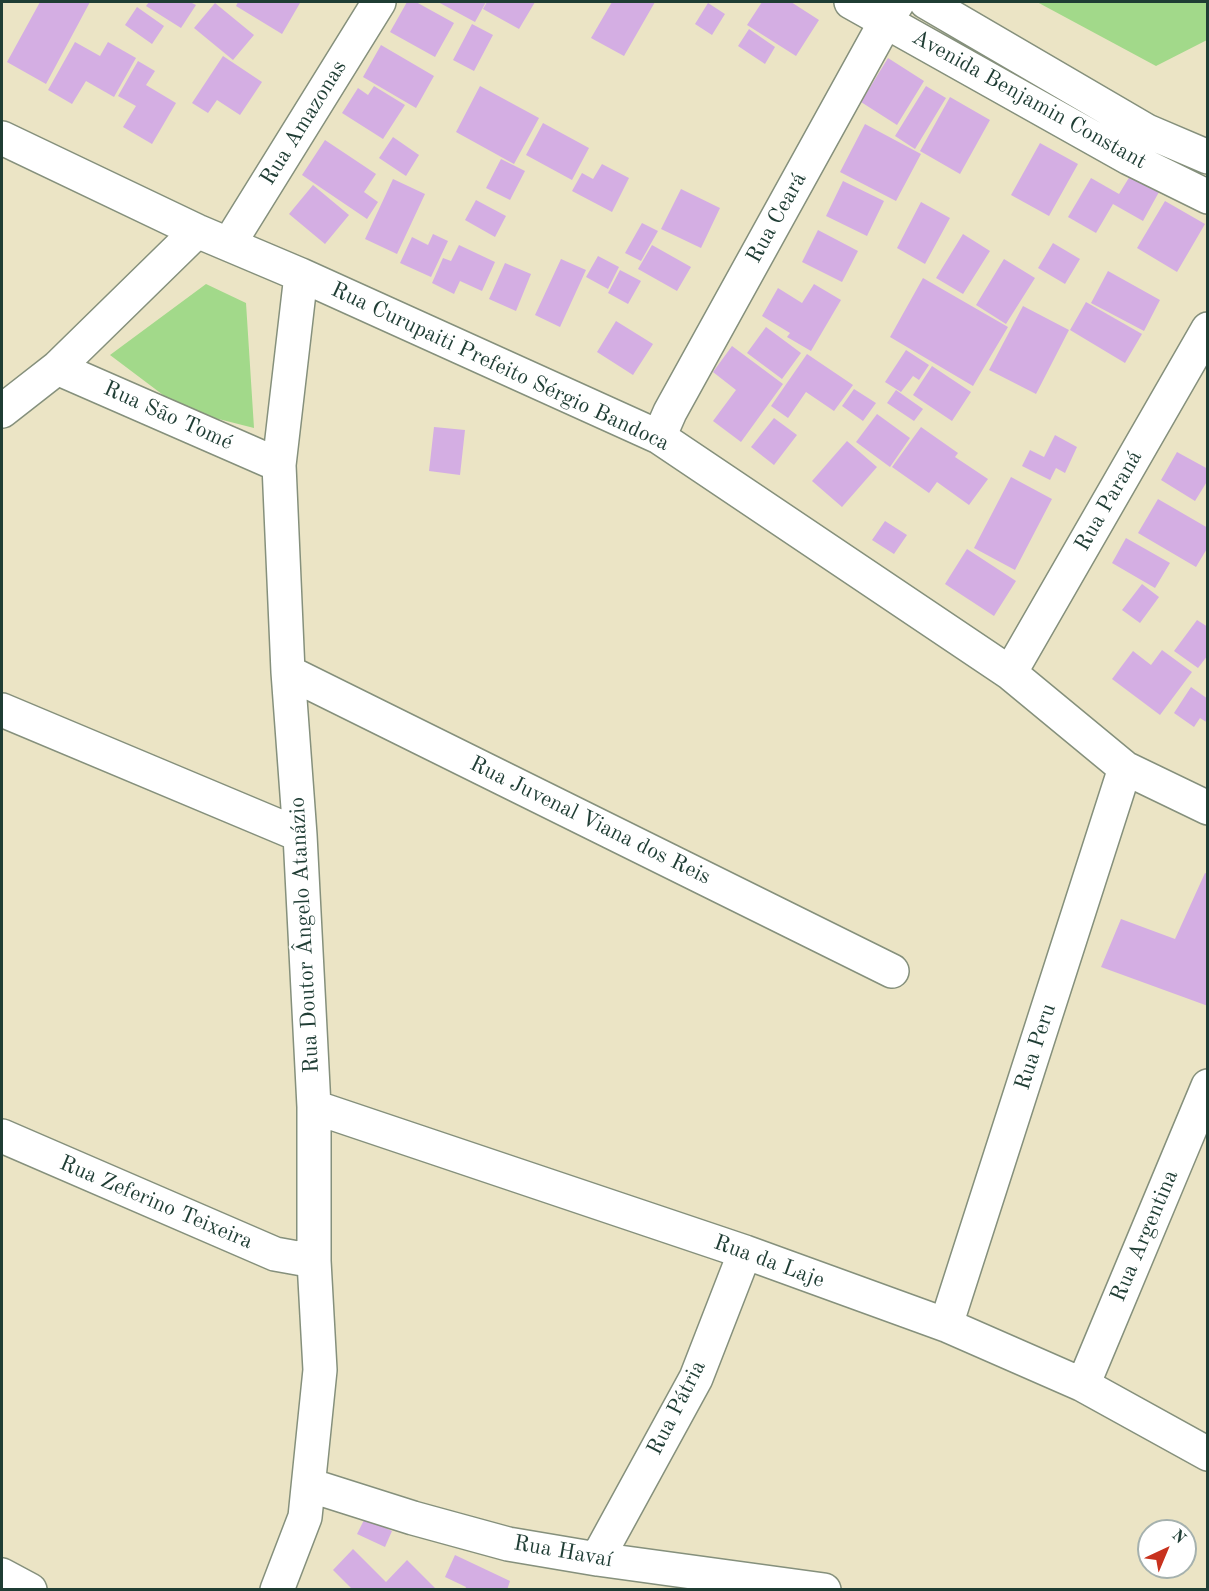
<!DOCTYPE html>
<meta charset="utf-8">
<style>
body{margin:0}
#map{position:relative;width:1209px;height:1591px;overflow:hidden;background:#ebe4c5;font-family:"Old Standard TT",serif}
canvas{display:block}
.frame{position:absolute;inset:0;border:3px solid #1f3d34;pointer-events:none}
.north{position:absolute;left:1137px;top:1519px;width:60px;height:60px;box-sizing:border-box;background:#fff;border:2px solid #a5b1ae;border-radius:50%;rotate:44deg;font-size:16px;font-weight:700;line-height:24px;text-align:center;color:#1f3d34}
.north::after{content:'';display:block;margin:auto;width:21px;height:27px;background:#c8321e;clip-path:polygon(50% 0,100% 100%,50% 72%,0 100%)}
</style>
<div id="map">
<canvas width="1209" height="1591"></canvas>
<div class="frame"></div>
<div class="north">N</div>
</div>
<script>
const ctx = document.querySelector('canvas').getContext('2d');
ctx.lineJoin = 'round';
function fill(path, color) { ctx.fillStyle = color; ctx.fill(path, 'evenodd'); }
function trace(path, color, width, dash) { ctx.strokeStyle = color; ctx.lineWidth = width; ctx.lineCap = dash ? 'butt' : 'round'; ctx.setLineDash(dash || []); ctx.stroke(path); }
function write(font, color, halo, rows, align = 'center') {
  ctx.font = font + ' "Old Standard TT",serif'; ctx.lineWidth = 4.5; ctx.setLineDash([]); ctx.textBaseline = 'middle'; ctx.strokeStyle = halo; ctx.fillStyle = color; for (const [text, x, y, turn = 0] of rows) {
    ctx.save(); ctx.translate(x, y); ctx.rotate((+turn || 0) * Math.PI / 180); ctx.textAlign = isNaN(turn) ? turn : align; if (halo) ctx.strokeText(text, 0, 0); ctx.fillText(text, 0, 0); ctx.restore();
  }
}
fill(new Path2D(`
 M1037 2H1207V40L1156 66Z
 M206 284 246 303 254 428 183 410 110 355Z`), '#a2d98a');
fill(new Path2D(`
 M40 2H90L46 84 7 62Z
 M149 2H190L196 5 181 28 146 6Z
 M238 2H299L300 3 282 34 236 6Z
 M407 2H416L454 23 435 57 390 32Z
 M438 2H486L475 22Z
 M487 2H535L519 29 483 9Z
 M612 2H655L624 56 591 38Z
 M762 2H791L819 20 796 56 747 25Z
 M215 3 254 35 233 60 194 28Z
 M708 3 725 14 712 35 695 24Z
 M137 7 164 26 152 44 125 25Z
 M472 24 493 35 474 71 453 60Z
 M749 29 775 47 765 64 738 46Z
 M75 42 100 56 108 42 136 58 114 97 86 81 72 104 48 90Z
 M381 45 434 76 416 108 363 77Z
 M223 56 262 82 240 115 217 100 208 113 192 103Z
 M888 58 924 81 897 125 861 102Z
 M138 61 155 71 146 85 176 103 152 144 123 127 136 106 118 96Z
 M374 86 405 105 383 139 342 113 358 88 368 95Z
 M480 86 539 118 514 164 456 132Z
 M926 86 946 98 915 149 895 136Z
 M950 97 990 120 960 174 920 151Z
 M543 123 589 148 572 180 526 155Z
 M865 124 921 154 896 201 840 172Z
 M393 137 419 155 406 176 379 158Z
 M325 140 376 174 364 192 378 202 367 219 302 175Z
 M1040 143 1078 164 1049 216 1011 195Z
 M501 159 525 171 510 200 486 188Z
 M602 164 629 178 612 212 572 191 582 173 593 179Z
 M1130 176 1159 192 1143 221 1113 204 1096 233 1068 217 1091 178 1119 194Z
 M393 179 425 194 397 254 365 239Z
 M843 181 884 201 867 236 826 216Z
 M313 185 349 215 325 244 289 214Z
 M681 189 720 208 701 248 661 229Z
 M476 200 506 216 495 237 465 220Z
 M1165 201 1205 224 1177 272 1137 248Z
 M921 202 950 218 925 264 897 248Z
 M642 223 658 231 641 261 625 253Z
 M818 230 858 251 842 282 802 262Z
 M433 234 448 241 431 277 400 263 412 237 428 245Z
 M963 234 990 251 963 294 936 278Z
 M1053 243 1080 259 1065 284 1038 268Z
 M459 245 495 262 482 291 460 281 454 294 432 283 443 258 451 261Z
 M652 245 691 267 677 291 638 269Z
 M598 256 619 267 608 289 586 277Z
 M561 259 586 270 560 327 535 315Z
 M1004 259 1035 278 1006 324 976 305Z
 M505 263 531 274 516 311 489 299Z
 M620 270 641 281 628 304 608 293Z
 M1108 271 1160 300 1144 331 1091 303Z
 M923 278 1008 327 973 386 890 337Z
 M814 284 841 300 811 351 787 337 790 333 762 316 778 288 802 303Z
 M1086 302 1142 334 1125 363 1070 330Z
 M1023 306 1069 330 1036 394 989 370Z
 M616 321 653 344 633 375 597 352Z
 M766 327 801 353 782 379 747 353Z
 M732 346 783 384 741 442 713 421 736 390 713 372Z
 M906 350 929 365 919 380 913 376 901 392 885 382Z
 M807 354 853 385 834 411 806 392 788 418 771 406Z
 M932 366 971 392 952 421 913 395Z
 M854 389 876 403 863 421 842 406Z
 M896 390 923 409 914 421 887 403Z
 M877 414 910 438 890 467 856 442Z
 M774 418 797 435 774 465 751 447Z
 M434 427 465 430 460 475 429 471Z
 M921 427 958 453 955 457 988 479 969 505 937 482 929 493 892 467Z
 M1055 435 1077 447 1065 473 1056 468 1050 480 1022 466 1030 450 1044 457Z
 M847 441 877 467 842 507 812 481Z
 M1177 452 1208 469V480L1195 501 1161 480Z
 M1011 477 1052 499 1015 570 974 548Z
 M1158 499 1208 528V547L1196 567 1138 533Z
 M885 521 907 535 894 554 872 540Z
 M1126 538 1170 563 1155 588 1112 563Z
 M967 549 1016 581 994 616 945 584Z
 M1142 584 1159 597 1140 623 1122 610Z
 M1197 620 1208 627V655L1198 668 1174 651Z
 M1162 650 1192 672 1160 715 1112 679 1133 651 1151 665Z
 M1191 687 1208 699V723L1200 718 1194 727 1174 713Z
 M1205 873 1208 874V1006L1101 967 1121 919 1175 939Z
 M365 1518 392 1531 385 1547 357 1534Z
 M353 1549 386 1582 407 1560 437 1590H353L333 1570Z
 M455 1555 510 1581 507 1590H465L466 1587 445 1577Z`), '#d4aee3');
const minor = new Path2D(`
 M2 138 197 231 301 275 659 437 1010 673 1125 768 1208 808
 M229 244 379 2
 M57 368 279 465
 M2 411 57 368 197 231
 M659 437 670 412 886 21 898 2
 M288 672 892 971
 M1010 673 1208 329
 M2 710 300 835
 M314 1107 745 1252 946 1325 1083 1385 1208 1454
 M2 1136 275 1254 314 1261
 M946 1325 1125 768
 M1083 1385 1208 1086
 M309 1485 413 1518 508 1544 597 1559 824 1590
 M597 1559 696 1378 745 1252
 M2 1575 30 1590
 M277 1590 305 1517 320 1370 314 1261V1107L300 835 288 672 279 465 301 275`);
const major = new Path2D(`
 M851 2 1129 158 1208 197
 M926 2 1147 131 1208 157`);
trace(minor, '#85907c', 36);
trace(major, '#85907c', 36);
trace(minor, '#fff', 33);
trace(major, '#fff', 33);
write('22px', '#1f3d34', '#fff', [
 ["Avenida Benjamin Constant",1029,100,29],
 ["Rua Amazonas",304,123,-58],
 ["Rua Ceará",777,218,-61],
 ["Rua Curupaiti Prefeito Sérgio Bandoca",500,367,25],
 ["Rua São Tomé",168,416,24],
 ["Rua Paraná",1109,501,-60],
 ["Rua Juvenal Viana dos Reis",590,821,26],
 ["Rua Doutor Ângelo Atanázio",305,935,-93],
 ["Rua Peru",1036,1047,-72],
 ["Rua Zeferino Teixeira",156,1203,23],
 ["Rua Argentina",1145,1236,-67],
 ["Rua da Laje",769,1262,20],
 ["Rua Pátria",677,1408,-63],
 ["Rua Havaí",563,1552,10]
]);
</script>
